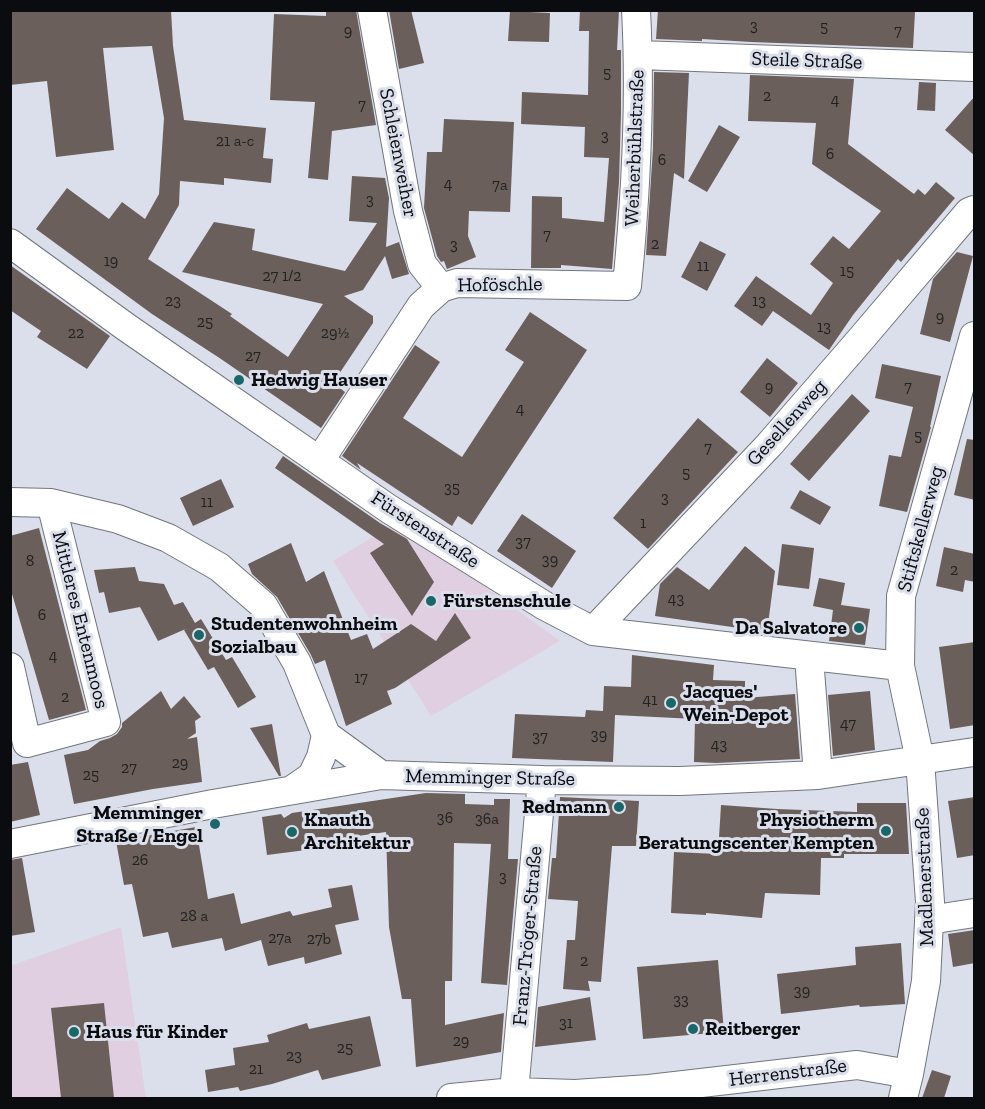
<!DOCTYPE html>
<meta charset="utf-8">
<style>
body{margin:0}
#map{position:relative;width:985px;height:1109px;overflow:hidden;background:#dbdfeb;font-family:"Zilla Slab",serif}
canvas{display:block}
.frame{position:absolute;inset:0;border:12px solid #0a0c0f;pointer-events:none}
</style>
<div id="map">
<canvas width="985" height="1109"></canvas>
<div class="frame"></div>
</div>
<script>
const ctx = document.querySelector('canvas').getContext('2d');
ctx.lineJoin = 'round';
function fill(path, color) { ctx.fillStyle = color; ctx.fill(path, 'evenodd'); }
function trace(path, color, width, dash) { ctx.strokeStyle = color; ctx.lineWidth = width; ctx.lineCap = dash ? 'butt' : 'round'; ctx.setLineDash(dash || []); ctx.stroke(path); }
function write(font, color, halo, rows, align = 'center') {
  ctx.font = font + ' "Zilla Slab",serif'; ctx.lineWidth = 6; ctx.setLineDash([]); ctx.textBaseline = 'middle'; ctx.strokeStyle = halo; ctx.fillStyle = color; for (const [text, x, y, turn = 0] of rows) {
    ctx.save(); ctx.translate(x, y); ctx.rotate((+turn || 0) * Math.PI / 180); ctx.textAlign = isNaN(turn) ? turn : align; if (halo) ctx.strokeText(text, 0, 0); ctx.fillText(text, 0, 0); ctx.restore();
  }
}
fill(new Path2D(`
 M396 523 560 641 431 716 333 561Z
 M121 927 146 1098H11L10 966Z`), '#e0cfe1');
fill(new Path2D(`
 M10 10H171L173 46 184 120 266 128 263 158 273 159 271 183 224 178V185L180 181 179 205 148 259 232 314 230 316 288 357 323 304 182 272 214 222 255 229 252 250 345 271 377 223 349 221 352 176 385 178 389 198 386 247 399 242 409 274 392 279 385 256 363 290 344 296 373 316V323L333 383 345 392 321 428 221 359 152 314 36 229 67 188 109 219 122 202 145 219 159 194 164 118 152 46 103 48 114 150 56 157 47 81 10 85Z
 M336 10H356L376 125 332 131 328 180 308 178 315 102 270 100 274 14 326 16V12Z
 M389 10H411L424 63 399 69Z
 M580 10H619L617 50H621V113L619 182 612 269 561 265V268H531L532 196 562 197V218L604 222 609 158 584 157 585 127 521 124 522 92 588 95 589 31H579Z
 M658 10H891L915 12 913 48 751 42 702 39V41L656 39Z
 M510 11 550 13 549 42 508 41Z
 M654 72 689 73 684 179 674 173 666 256 646 255 653 148Z
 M750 75 854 79 848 144 914 194 918 189 925 195 936 182 955 198 901 262 898 259 853 315 829 350 773 311 762 326 734 306 756 276 811 315 833 283 810 264 833 236 849 249 881 211 812 164 816 123 748 121Z
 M919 82 936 83 935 111 917 110Z
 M975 96V156L945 130Z
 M444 119 514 122 510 212 469 211 468 236 476 257 447 269 444 261 441 262 437 256 424 208 427 152H442Z
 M719 125 740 137 707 192 688 181Z
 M700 241 726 254 707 291 681 277Z
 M957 252 973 256 950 342 920 334 933 279Z
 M10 265 110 336 87 369 37 337 41 331 10 310Z
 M530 312 587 350 472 525 458 516 452 526 357 463 361 470 342 456 415 345 440 362 403 418 462 457 524 362 505 350Z
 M767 358 798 383 770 417 740 392Z
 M882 364 941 376 930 427H931L907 512 879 506 889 455 901 457 913 407 875 398Z
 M852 394 870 411 809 481 790 464Z
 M698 418 738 452 648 549 613 518Z
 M967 439 975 440V500L954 495Z
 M283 456 380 523 407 539 434 582 412 616 370 553 384 544 275 468Z
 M221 479 234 507 193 526 180 498Z
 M800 490 831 507 820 525 790 508Z
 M522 514 576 551 552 588 497 551Z
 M39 528 86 710 49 720 10 587V536Z
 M291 543 306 582 324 571 351 640 367 634 373 649 411 624 436 641 455 613 471 638 395 688 387 691 392 704 346 726 325 660 315 664 311 655 277 597 252 574 248 564Z
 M782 544 814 548 809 589 777 585Z
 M745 546 775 571 767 632 655 616 660 584 677 567 709 590Z
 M944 547 975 554V582L965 580 963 592 936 586Z
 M135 567 139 581 164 584 174 605 183 602 195 623 201 619 226 660 232 657 256 697 238 708 214 667 208 670 184 630 188 628 158 641 140 607 109 613 104 592 99 593 94 570Z
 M819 578 845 583 841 605 870 609 865 645 829 641 833 610 813 606Z
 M975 642V725L950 729 939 647Z
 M632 655 714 665 713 680 745 681V698L795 694 800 759 716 763 694 762 695 719 615 715 613 762 512 758 515 714 585 717 586 710 603 711 604 686 631 687Z
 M161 691 171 709 184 696 201 717 195 721 196 733 187 739 197 737 202 782 153 789 74 804 64 755 88 750 100 741 110 738 117 734 122 727V723Z
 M870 691 875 750 833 756 828 695Z
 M272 724 281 776H279L250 728Z
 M28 762 40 815 10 822V765Z
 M426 793 465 794V804L494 805V799H510L508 859H518L507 985 481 983 491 844 454 843 452 981H445V1025L504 1013 501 1052 416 1067 411 999H402L389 927 386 832 322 841V848L267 855 262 817 281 814 284 818 292 813Z
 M560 797 639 801 636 846H612L601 982 588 981 590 991 563 989 567 940H575L578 901 548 899 552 858H556Z
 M975 797V855L957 858 948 801Z
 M857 803H906L909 854H844V858H821L820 895 765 893 762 918 706 913V915L671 913 674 852 718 854 721 805 777 809 857 812Z
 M196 827 208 899 234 893 241 924 290 911 293 916 332 907 328 889 352 885 359 920 335 925 342 954 305 964 304 957 268 966 261 940 225 951 222 938 172 948 168 932 143 937 132 884 124 885 116 841Z
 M22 858 35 932 10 936V860Z
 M975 930V963L953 967 948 934Z
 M901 943 905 1004 860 1007 859 1005 781 1014 777 974 856 965 855 947Z
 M718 960 724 1032 643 1039 637 967Z
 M590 997 596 1040 535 1047 538 1007Z
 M104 1003 114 1098H61L51 1008Z
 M370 1016 381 1066 322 1080 318 1070 272 1084 240 1091 238 1087 208 1092 205 1070 235 1065 233 1048 269 1042 267 1035 307 1023 309 1029Z
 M932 1070 951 1076 944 1098H922Z`), '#6b5f5b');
const minor = new Path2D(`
 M372 10 408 211 422 264 441 288
 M639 55 974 67
 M10 243 126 327 389 509 545 606 593 631 900 666
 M320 460 421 306 441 288 457 283 627 286C636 194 641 102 636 10
 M10 502 51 503 118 519 168 538 219 567 263 605 297 663 326 735 381 775
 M593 631 769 445 861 339 969 212 974 210
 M809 657 818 775
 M10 667 27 743 106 722 51 503
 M292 790 312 776 321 757 326 735
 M10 844 213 804 381 775 542 780 680 781 818 775 974 752
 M929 920 974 913
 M514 1092 542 780
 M451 1098 514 1092 575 1094 649 1089 857 1065 909 1074
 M903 1098 909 1074 926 981 930 902 920 760 900 666 901 596 974 336`);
trace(minor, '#71757f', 30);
trace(minor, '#fff', 28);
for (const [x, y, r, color] of [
 [239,380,6,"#196769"],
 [431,601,6,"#196769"],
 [859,628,6,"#196769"],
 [199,635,6,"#196769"],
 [671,703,6,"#196769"],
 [619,807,6,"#196769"],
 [215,824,6,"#196769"],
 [886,831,6,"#196769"],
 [292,832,6,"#196769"],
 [693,1029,6,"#196769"],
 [74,1032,6,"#196769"]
]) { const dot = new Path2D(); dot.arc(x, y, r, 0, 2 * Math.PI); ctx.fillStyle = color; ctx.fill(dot); trace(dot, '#dbdfeb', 2); }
write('16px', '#222122', null, [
 ["3",754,26],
 ["5",824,27],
 ["9",348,31],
 ["7",898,31],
 ["5",607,73],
 ["2",767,96],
 ["4",835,100],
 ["7",362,105],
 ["3",605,136],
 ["21 a-c",235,141],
 ["6",830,154],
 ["6",662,160],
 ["4",448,184],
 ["7a",500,185],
 ["3",370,200],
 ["7",547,235],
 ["2",655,244],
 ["3",454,245],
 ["19",111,261],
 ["11",703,266],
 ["15",847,271],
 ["27 1/2",282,276],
 ["23",173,301],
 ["13",759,301],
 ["9",940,317],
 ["25",205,322],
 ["13",824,327],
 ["22",76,333],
 ["29½",335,333],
 ["27",253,356],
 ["9",769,387],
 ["7",908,387],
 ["4",520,409],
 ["5",918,436],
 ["7",708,448],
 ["5",686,473],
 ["35",452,488],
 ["3",665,498],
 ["11",207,502],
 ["1",643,523],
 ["37",523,542],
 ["39",550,560],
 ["8",30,561],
 ["2",954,570],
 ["43",676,599],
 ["6",42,615],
 ["4",53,656],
 ["17",361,678],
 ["2",65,697],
 ["41",650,700],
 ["47",848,724],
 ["39",599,735],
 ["37",540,737],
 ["43",719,745],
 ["29",180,763],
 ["27",129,768],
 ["25",91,775],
 ["36",445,818],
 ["36a",487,819],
 ["26",140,860],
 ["3",503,877],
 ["28 a",194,916],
 ["27a",280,938],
 ["27b",319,939],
 ["2",584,961],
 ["39",802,991],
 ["33",681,1000],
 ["31",566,1023],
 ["29",461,1041],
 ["25",345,1048],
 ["23",294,1056],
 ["21",256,1069]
]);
write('20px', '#0a0c0f', '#dbdfeb', [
 ["Steile Straße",807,61,2],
 ["Weiherbühlstraße",635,148,-88],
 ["Schleienweiher",398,153,79],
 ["Hoföschle",500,285,-1],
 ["Gesellenweg",787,423,-48],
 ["Stiftskellerweg",921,529,-75],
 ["Fürstenstraße",425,530,33],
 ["Mittleres Entenmoos",80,620,76],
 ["Memminger Straße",490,778,1],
 ["Madlenerstraße",925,877,-92],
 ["Franz-Tröger-Straße",528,936,-85],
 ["Herrenstraße",788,1073,-7]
]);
write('bold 20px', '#0a0c0f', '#dbdfeb', [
 ["Hedwig Hauser",251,380],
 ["Fürstenschule",443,601],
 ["Studentenwohnheim",211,624],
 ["Sozialbau",211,647],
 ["Da Salvatore",847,628,"right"],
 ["Jacques'",683,692],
 ["Wein-Depot",683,715],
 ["Redmann",607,807,"right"],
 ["Memminger",203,813,"right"],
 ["Straße / Engel",203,836,"right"],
 ["Knauth",304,820],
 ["Architektur",304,843],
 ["Physiotherm",874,820,"right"],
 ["Beratungscenter Kempten",874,843,"right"],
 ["Reitberger",705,1029],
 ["Haus für Kinder",86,1032]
], 'left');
</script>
